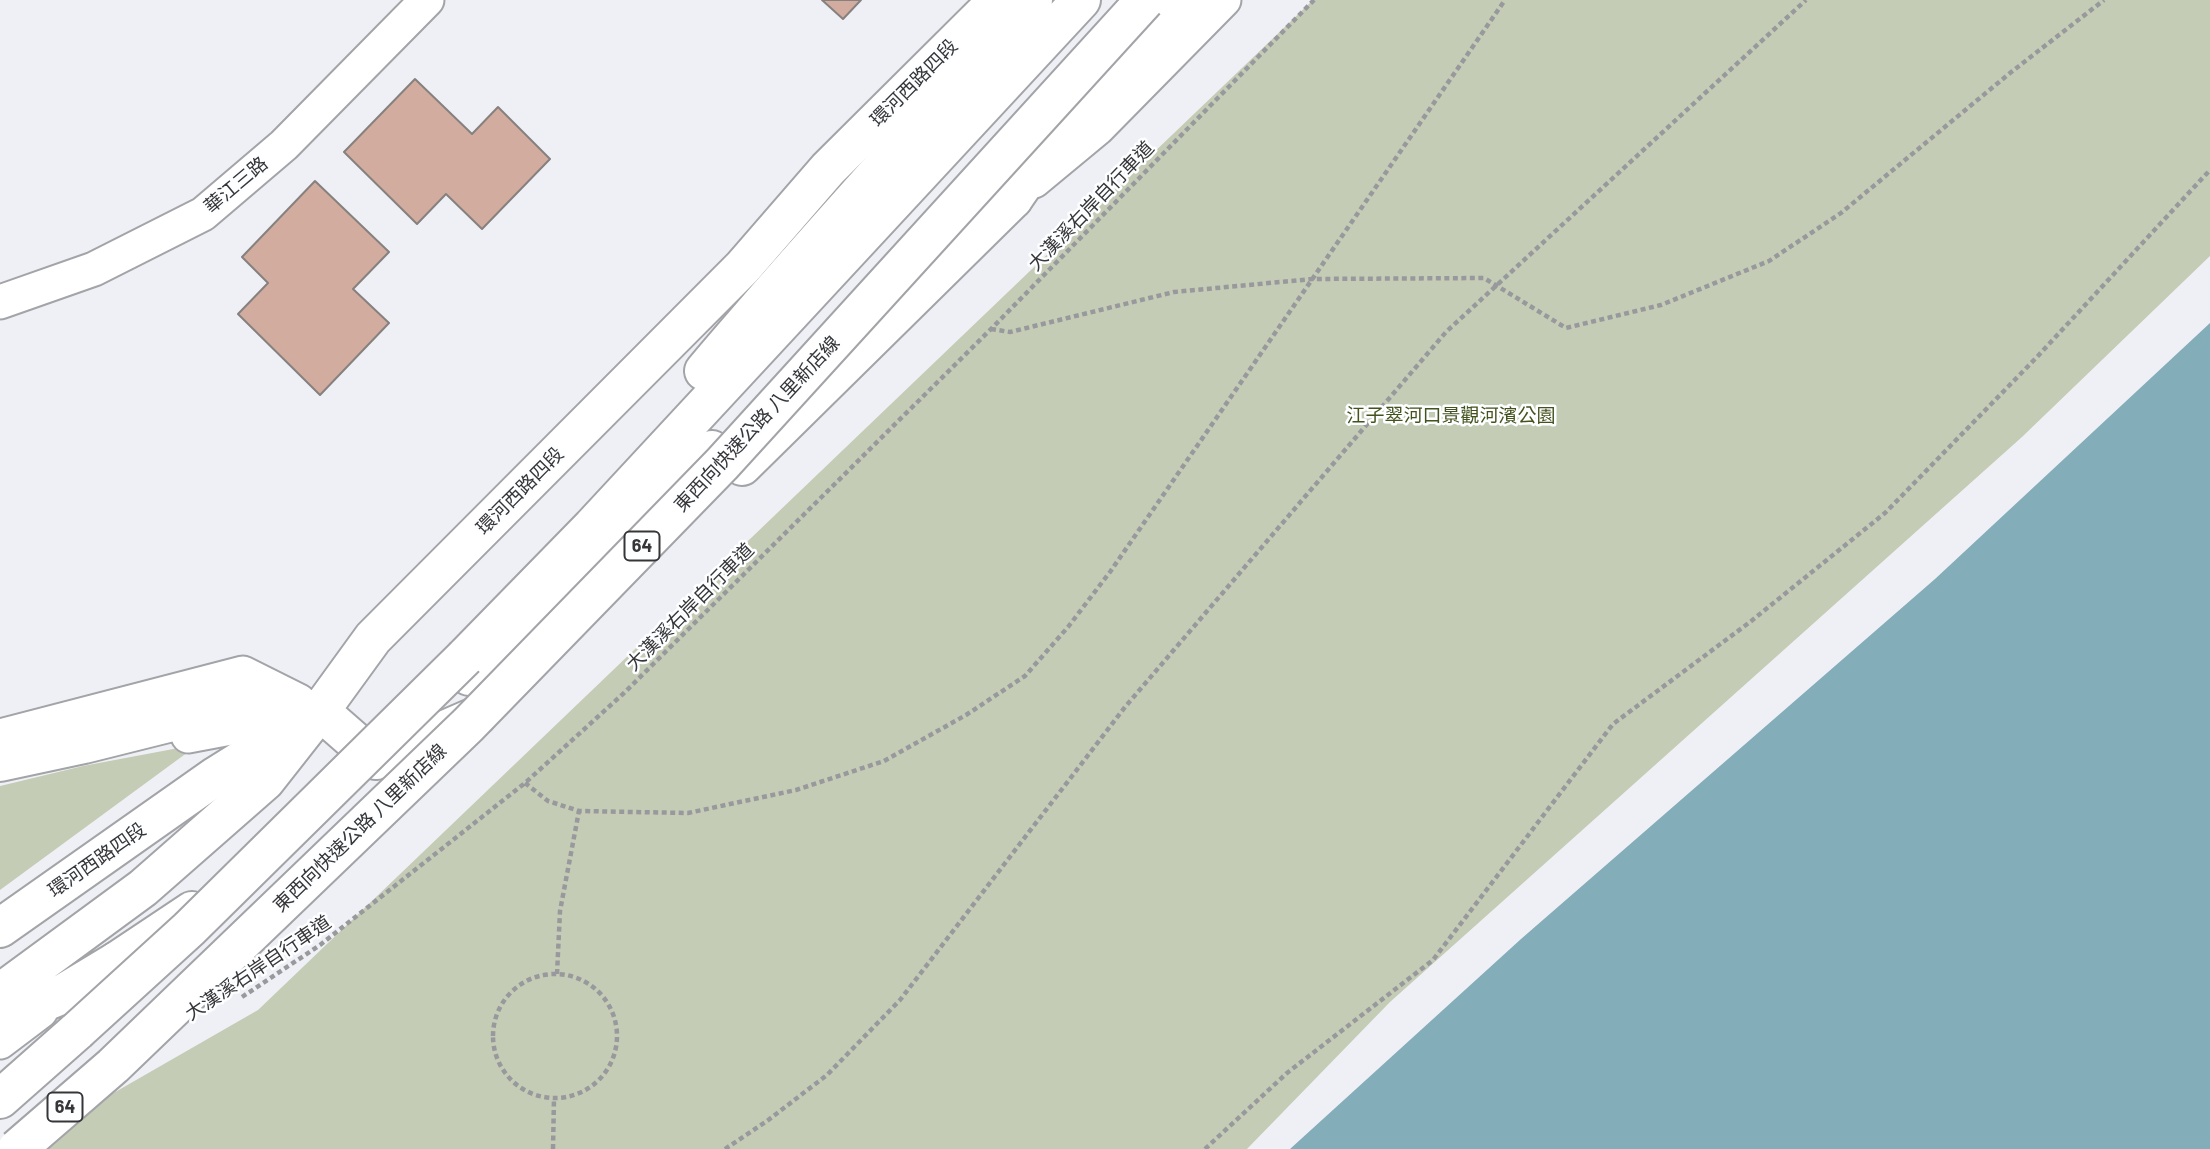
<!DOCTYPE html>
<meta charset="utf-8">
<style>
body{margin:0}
canvas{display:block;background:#eff0f5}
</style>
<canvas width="2210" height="1149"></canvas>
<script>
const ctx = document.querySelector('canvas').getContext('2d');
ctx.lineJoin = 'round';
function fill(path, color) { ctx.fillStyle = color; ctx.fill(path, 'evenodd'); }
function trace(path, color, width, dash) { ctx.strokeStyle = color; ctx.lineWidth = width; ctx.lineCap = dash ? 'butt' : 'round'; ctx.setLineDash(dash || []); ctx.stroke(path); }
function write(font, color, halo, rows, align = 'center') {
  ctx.font = font + ' Barlow,"Noto Sans TC",sans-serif'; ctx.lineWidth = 5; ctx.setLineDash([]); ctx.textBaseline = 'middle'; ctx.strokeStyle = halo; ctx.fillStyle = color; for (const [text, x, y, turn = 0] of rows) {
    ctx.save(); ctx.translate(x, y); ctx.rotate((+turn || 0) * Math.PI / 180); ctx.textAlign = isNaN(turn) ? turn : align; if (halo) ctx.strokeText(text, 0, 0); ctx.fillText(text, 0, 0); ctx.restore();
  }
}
fill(new Path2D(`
 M1313 0H2210V256L2022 437 1390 1002 1247 1149H16L258 1010Z
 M221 740 184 755 0 890V786L83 766Z`), '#c5ccb6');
fill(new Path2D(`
 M2210 323V1149H1290L1521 939 1935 579Z`), '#83adb9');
const building = new Path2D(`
 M822 0H861L843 19Z
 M415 79 472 134 498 107 550 159 482 229 446 194 417 224 344 152Z
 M315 181 389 252 353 289 389 323 320 395 238 314 268 283 242 257Z`);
fill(building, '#d2ac9f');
trace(building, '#86817f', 2);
const minor = new Path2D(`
 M1034 181 1098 128 1224 0
 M0 302 94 269 203 214 284 145 427 0
 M0 736 243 673 299 701
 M188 736 310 713
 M0 1042 41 1011`);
const secondary = new Path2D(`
 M742 466 1013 199
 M469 676 712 450
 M320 711 376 760
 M376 760 477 716
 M0 928 216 776 320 711 373 638 743 267 828 169 998 0
 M98 987 117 961 192 911`);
const primary = new Path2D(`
 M0 762 84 744 260 700 320 711`);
const trunk = new Path2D(`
 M1013 199 1072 114 1185 0
 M704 371C810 245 923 124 1033 0
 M465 657 592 527 1081 0
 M0 993 143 888 265 781 320 711
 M0 1020 59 996 117 961
 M0 1099 77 1031`);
trace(minor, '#a3a4a8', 37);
trace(secondary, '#a3a4a8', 42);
trace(primary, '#a3a4a8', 42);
trace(trunk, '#a3a4a8', 42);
trace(new Path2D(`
 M991 329 1010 332 1174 292 1312 279 1484 278 1566 328 1661 305 1769 261 1841 213 2010 73 2104 0
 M525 783 548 801 579 811 688 813 796 790 884 761 966 715 1025 676 1068 627 1110 572 1505 0
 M557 974 560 911 579 811
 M493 1036a62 62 0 1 1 124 0a62 62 0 1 1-124 0Z
 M242 997 320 945 525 783 624 693 991 329 1314 0
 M553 1149 554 1098
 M725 1149 767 1121 827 1075 900 1000 1125 707 1446 332 1806 0
 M1205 1149 1287 1073 1433 960 1613 724 1750 622 1885 513 2037 357 2210 170`), '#98999c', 4.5, [5, 3.5]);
trace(minor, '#fff', 33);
trace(secondary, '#fff', 38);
trace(primary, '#fff', 38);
trace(trunk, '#fff', 38);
const trunkBridge = new Path2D(`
 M77 1031 189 929 465 657
 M17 1149 113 1066 468 725 722 464 1145 0`);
trace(trunkBridge, '#a3a4a8', 42, []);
trace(trunkBridge, '#fff', 38);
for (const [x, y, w] of [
 [642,546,35],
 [65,1107,35]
]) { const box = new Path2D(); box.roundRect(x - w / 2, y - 14.5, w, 29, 5); ctx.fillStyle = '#fdfeff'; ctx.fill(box); trace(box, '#363638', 2); }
write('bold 18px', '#363638', null, [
 ["64",642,546],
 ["64",65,1107]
]);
write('19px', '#363638', '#fdfeff', [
 ["環河西路四段",914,83,-45],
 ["華江三路",236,185,-40],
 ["大漢溪右岸自行車道",1091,206,-46],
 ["東西向快速公路 八里新店線",757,424,-47],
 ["環河西路四段",520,491,-45],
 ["大漢溪右岸自行車道",690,607,-45],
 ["東西向快速公路 八里新店線",360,828,-44],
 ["環河西路四段",97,860,-35],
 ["大漢溪右岸自行車道",258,968,-34]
]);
write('19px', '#44521d', '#fdfeff', [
 ["江子翠河口景觀河濱公園",1451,416]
]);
</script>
